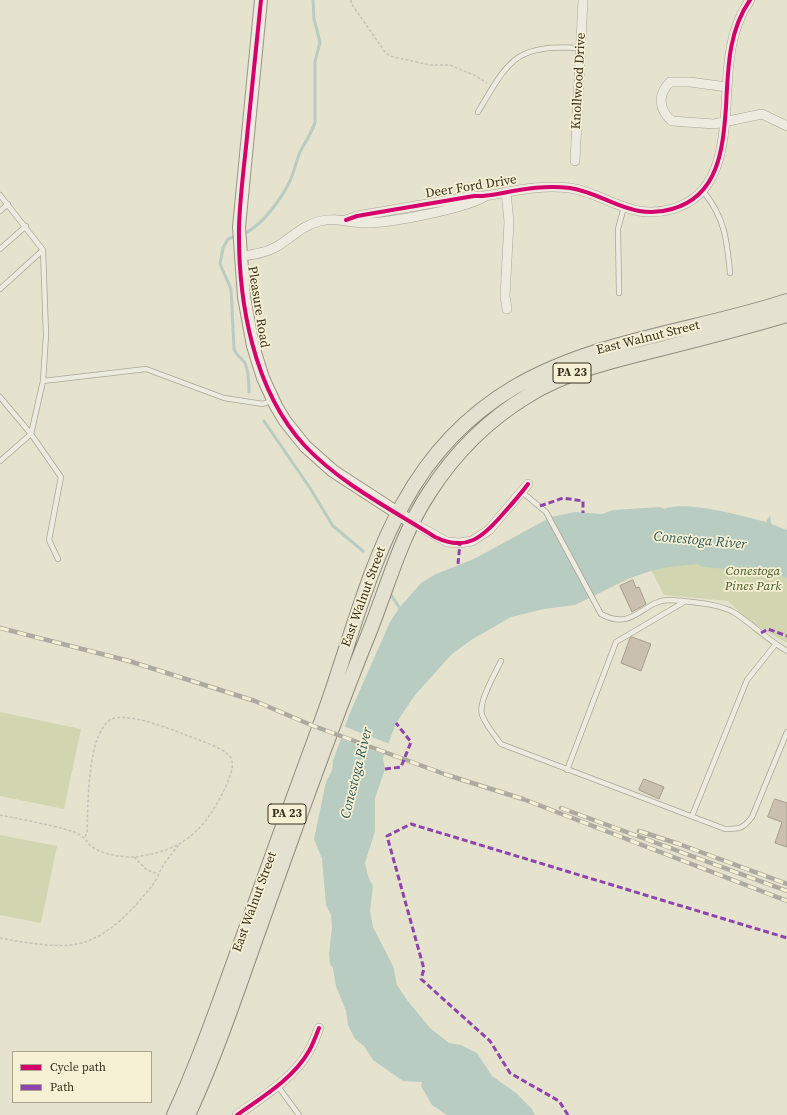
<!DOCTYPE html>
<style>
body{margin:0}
#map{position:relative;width:787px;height:1115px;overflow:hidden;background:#e5e2ce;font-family:"Source Serif 4",serif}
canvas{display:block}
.legend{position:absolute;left:12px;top:1051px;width:140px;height:52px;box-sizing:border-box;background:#f6f1d4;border:1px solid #aba38b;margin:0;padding:5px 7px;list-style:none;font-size:12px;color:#3a2f1e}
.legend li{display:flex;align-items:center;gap:8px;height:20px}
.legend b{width:20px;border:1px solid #aba38b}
</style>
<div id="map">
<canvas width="787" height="1115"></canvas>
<ul class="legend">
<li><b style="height:5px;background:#d6006c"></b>Cycle path</li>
<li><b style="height:5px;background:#8e44ad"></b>Path</li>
</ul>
</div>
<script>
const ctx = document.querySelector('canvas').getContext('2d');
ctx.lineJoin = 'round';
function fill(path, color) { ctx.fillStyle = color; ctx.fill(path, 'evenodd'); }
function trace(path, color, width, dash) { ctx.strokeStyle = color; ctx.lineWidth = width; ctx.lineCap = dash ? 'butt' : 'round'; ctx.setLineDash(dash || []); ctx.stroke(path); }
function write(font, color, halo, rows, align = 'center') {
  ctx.font = font + ' "Source Serif 4",serif'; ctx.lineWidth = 3.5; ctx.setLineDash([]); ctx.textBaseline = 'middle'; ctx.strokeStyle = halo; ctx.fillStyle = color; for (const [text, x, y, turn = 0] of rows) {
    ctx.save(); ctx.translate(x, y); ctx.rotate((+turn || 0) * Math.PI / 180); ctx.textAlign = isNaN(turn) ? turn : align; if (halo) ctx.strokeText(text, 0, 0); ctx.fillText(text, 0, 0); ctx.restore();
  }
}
fill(new Path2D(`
 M637 542 787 552V643L749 621 728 601 664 595Z
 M0 712 81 729 64 809 0 796Z
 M0 835 57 846 41 923 0 915Z`), '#d1d6b0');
fill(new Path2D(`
 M660 507 664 509C685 500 743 516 766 522L770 515 771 524 787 530V578L771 573 704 567 697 564 668 567 651 571 630 578 575 605 544 609 511 617 471 640 452 654 415 695 396 723 383 758 385 769 375 798V831L365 863 368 876 373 886 370 911 373 927 393 966 397 985 407 1000 430 1028 449 1043 461 1045 477 1053 492 1076 516 1093 532 1109 535 1115H447L432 1105 421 1086 422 1082 403 1081 373 1060 364 1046 355 1039 348 1025 346 1011 336 986 333 968 330 964 329 954 332 927 331 915 326 905 322 859 314 839 326 782 332 770 333 761 349 715 390 622 399 608 421 583 436 574 474 559 551 517 575 512 602 514 613 510Z`), '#b9ccc2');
fill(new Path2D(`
 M343 726 390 744 386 755 339 738Z`), '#e5e2ce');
trace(new Path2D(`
 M244 234C263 224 280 201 290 181 294 172 296 162 300 152 305 142 312 133 315 122V62L320 42 314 19 313 0
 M234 237 228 239 223 248 220 264 231 289 234 348C235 355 241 357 245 363 249 372 249 383 249 392
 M264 421 310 488 333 526 363 551
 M391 595 401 610`), '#b9ccc2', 3);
const building = new Path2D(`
 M633 580 636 588 639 587 646 604 632 612 620 586Z
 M632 637 651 644 641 671 621 663 630 638Z
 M644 779 664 787 659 799 639 790Z
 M775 799 787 803V847L775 843 782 822 768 817Z`);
fill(building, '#c9c0af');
trace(building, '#a59d8d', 1);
const lane = new Path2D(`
 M478 112C510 58 515 45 580 48
 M703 191C725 218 727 240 730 273
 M0 195 43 250 46 335 43 381 31 434 0 461
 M0 211 8 204
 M0 249 26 226
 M0 289 43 250
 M619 293 618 229 624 207
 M43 381 146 369 224 398 263 404 273 400
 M0 397 31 434 61 477 49 540 58 559
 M522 492 546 512 601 614C634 632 643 600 669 600 686 601 721 604 735 613 753 625 768 640 787 651
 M501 661C495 674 478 702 482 715 486 725 494 735 501 744L725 829C739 829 743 829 752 817L787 732
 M567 770 616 642 684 602
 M692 816 747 680 775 645
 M277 1085 299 1115`);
const street = new Path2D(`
 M727 87 690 82H670C657 95 659 110 672 121L714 124 762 114 787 126
 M575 161 583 0
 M506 192 509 222 505 296 507 309
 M346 220 357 216 474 196C490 197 504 192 519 190 536 187 554 186 570 188 596 192 615 207 639 211 650 213 662 212 672 209 719 196 723 148 726 107 728 70 728 31 750 0
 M241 256C253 255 265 253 276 247 291 238 303 225 320 221 337 217 349 223 365 223 389 223 464 209 484 197
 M413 523 447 542 460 543 472 541 489 530 528 484
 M237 1115C262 1097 293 1079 309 1051 313 1044 316 1036 319 1028`);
const secondary = new Path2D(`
 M261 0 239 227 244 297 253 346 263 378 276 406 285 421 305 446 333 471 413 523`);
const primary = new Path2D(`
 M174 1115C202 1055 223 991 246 929 271 859 296 790 322 720 368 594 387 463 513 388 596 339 697 331 787 301
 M188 1115C215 1057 235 997 256 938 292 837 327 737 367 638 387 589 400 537 429 493 454 454 489 419 529 395 568 371 612 361 656 350 700 339 744 328 787 315`);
trace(lane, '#aaa697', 6);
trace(street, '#aaa697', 10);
trace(secondary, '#9a9686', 14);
trace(primary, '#908b7e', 16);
trace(new Path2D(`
 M351 0V3L385 52 390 56 429 65H450L476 76 487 83
 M0 815C23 820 48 824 71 831 75 832 81 835 84 838 87 840 87 843 90 845 100 854 119 857 133 857 139 857 145 855 151 854 190 846 209 822 226 786 229 778 235 767 231 758 226 748 193 738 183 734 168 728 124 711 110 720 87 735 88 807 87 833L84 838
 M134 857 147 870 158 874
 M0 938C22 942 48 947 70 945 105 942 134 909 154 883 158 877 160 870 164 864 169 857 174 851 179 845`), '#c6c3b7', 1.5, [3, 2]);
trace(lane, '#edebe0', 4.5);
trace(street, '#edebe0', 9);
trace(secondary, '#edebe0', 12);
trace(primary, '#e4e1d1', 14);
const rail = new Path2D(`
 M0 628 129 661 255 701 311 725 447 775 523 799 787 901
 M561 808 787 891
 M639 831 679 844 787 884`);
trace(rail, '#adaaa0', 4.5);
trace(rail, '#f6f1d4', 3, [9]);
trace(new Path2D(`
 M540 506 563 498 583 501V513
 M458 564 460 543
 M761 633 768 629 787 636
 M385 769 401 767 411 742 396 723
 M568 1115 559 1101 510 1073 490 1041 421 979 424 969 387 836 411 824 787 938`), '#8e44ad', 3, [6, 3]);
trace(new Path2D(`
 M261 0C257 42 252 85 248 127 245 160 240 194 239 227 238 301 253 390 305 446 341 484 391 509 435 537 466 552 482 538 502 515 511 505 520 495 528 484
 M346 220 357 216 474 196C490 197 504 192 519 190 536 187 554 186 570 188 596 192 615 207 639 211 650 213 662 212 672 209 719 196 723 148 726 107 728 70 728 31 750 0
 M237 1115C262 1097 293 1079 309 1051 313 1044 316 1036 319 1028`), '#d6006c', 4);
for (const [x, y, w] of [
 [572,373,38],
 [287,814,38]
]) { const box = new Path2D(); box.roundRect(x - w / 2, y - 10, w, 20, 3); ctx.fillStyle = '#f6f1d4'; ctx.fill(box); trace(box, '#3a2f1e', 1); }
write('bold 12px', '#3a2f1e', null, [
 ["PA 23",572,373],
 ["PA 23",287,814]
]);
write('13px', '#3a2f1e', '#f6f1d4', [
 ["Knollwood Drive",579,81,-87],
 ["Deer Ford Drive",471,187,-9],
 ["Pleasure Road",258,307,81],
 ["East Walnut Street",648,338,-14],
 ["East Walnut Street",364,597,-70],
 ["East Walnut Street",255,902,-70]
]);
write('italic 13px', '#435625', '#f6f1d4', [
 ["Conestoga",753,572],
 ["Pines Park",753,587]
]);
write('italic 14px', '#2d5659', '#f6f1d4', [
 ["Conestoga River",700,541,5],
 ["Conestoga River",357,773,-76]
]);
</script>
